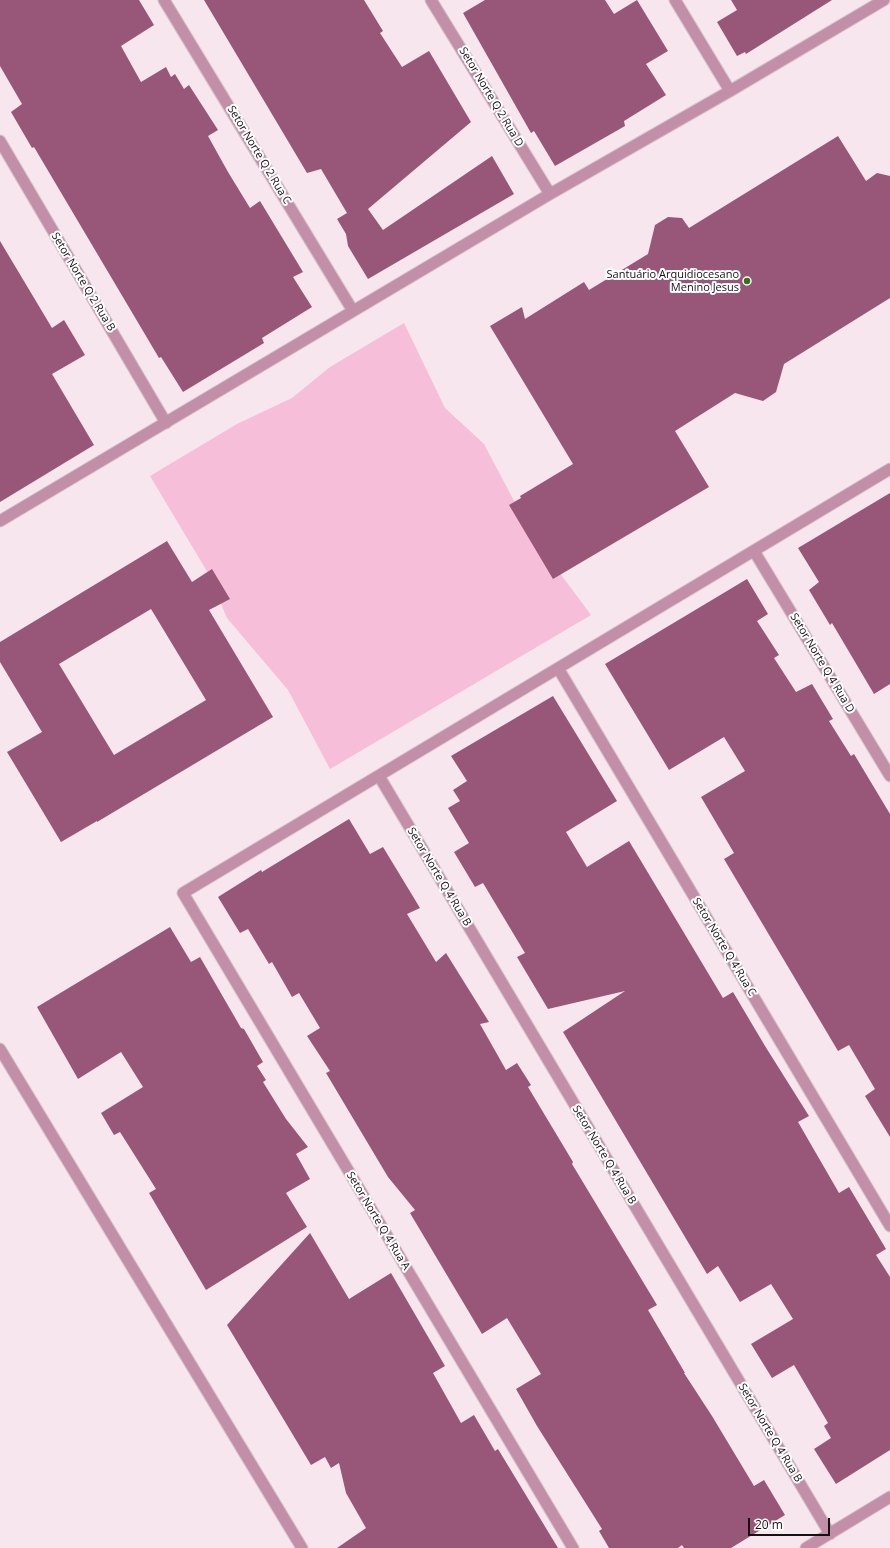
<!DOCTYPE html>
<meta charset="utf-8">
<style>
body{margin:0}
#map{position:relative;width:890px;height:1548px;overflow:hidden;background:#f7e6ed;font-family:"Open Sans",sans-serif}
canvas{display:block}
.scale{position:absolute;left:748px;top:1518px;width:82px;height:18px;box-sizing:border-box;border:2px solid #151012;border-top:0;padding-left:5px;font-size:12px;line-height:14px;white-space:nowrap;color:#151012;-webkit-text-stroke:3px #fff;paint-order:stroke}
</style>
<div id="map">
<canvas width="890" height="1548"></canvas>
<div class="scale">20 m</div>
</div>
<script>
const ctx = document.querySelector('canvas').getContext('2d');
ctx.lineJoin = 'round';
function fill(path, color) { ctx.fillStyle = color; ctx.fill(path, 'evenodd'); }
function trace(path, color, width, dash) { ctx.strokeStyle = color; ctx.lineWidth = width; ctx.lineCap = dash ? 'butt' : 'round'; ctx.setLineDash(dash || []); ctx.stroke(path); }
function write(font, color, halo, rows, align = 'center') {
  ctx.font = font + ' "Open Sans",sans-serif'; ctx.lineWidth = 4; ctx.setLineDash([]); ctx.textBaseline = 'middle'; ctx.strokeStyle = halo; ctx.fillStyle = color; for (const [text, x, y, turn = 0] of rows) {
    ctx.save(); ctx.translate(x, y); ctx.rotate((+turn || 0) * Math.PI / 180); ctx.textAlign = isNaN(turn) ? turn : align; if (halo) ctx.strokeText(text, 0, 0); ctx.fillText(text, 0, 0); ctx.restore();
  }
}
fill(new Path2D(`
 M404 323 445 408 484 444 533 537 591 615 330 769 288 690 227 618 208 573 150 476 237 424 292 398 330 367Z`), '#f6bed8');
fill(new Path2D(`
 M0 0H139L154 25 121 46 141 82 166 67 171 77 175 74 184 89 189 85 218 130 208 136 228 172 250 208 260 201 303 272 293 277 312 307 262 338 264 343 183 392 161 357 159 358 34 147 32 148 11 112 22 104 0 66Z
 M204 0H364L383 31 380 33 402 67 429 51 471 122 368 209 383 230 492 156 514 194 368 279 348 246 346 234 337 219 347 213 321 169 307 173Z
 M485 0H605L614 14 637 0 668 51 646 64 666 95 624 121 625 126 555 166 534 131 531 133 463 13Z
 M731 0H832L746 54 745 52 737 56 717 22 737 10Z
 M838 136 866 181 877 173 890 176V298L784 364 776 392 763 401 735 393 675 431 709 487 553 579 509 505 521 498 520 496 573 464 490 326 522 307 525 319 584 282 589 290 648 254 655 225 668 217 682 218 689 228Z
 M0 241 52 328 64 320 85 355 52 374 94 445 0 502Z
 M890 493V684L874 694 832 623 830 625 809 590 819 582 798 548Z
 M167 541 192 582 212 569 230 599 209 610 273 717 97 822V821L61 842 7 752 42 732 0 662V642ZM151 609 206 700 114 755 59 664Z
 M747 579 768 614 757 621 779 655 774 658 796 692 812 684 833 719 829 721 851 756 854 754 890 814V1137L865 1096 875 1089 849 1045 838 1051 724 859 734 853 701 797 745 771 724 737 669 770 605 664Z
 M553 696 617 801 566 832 587 867 629 841 723 998 733 992 765 1046 809 1116 798 1122 839 1193 849 1187 886 1249 876 1255 890 1277V1450L836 1484 814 1449 831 1438 824 1426 828 1423 794 1365 772 1378 751 1344 793 1319 771 1284 740 1302 718 1266 707 1274 563 1032 625 991 548 1009 517 957 525 953 483 883 475 887 454 852 469 843 448 808 460 801 453 790 467 781 451 756Z
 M349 819 370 854 383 847 420 908 407 914 436 962 446 953 489 1022 480 1024 506 1070 517 1063 531 1085 528 1087 573 1162 572 1164 657 1305 648 1310 685 1373H684L712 1416 754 1486 764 1480 785 1515 731 1548H684L682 1545 678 1548H609L599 1531 602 1529 537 1426 516 1389 541 1374 507 1318 482 1334 410 1213 415 1210 388 1177 326 1073 330 1071 307 1036 320 1028 299 993 292 997 272 962 269 964 248 929 240 933 218 897 261 870 262 872Z
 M170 927 191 962 200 957 241 1028 244 1029 263 1062 257 1066 266 1080 263 1082 286 1119 308 1147 296 1154 310 1179 286 1193 307 1227 206 1290 149 1193 156 1189 120 1132 114 1135 101 1113 143 1087 121 1052 78 1079 37 1007Z
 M310 1233 349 1299 391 1273 445 1366 433 1373 461 1423 474 1415 495 1451 498 1449 558 1548H337L366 1528 346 1493 339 1463 331 1468 325 1457 311 1465 227 1325Z`), '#985678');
const minor = new Path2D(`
 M164 0 353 311
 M431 0 550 194
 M675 0 730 91
 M0 141 166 423
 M0 521 550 194 730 91 884 0
 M754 551 890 776
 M558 668 890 1226
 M379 776 830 1534
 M573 1548 183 893 890 469
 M806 1548 890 1497`);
const tertiary = new Path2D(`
 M0 1049 302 1548`);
trace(minor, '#d3c4ca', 13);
trace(tertiary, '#d3c4ca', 13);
trace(minor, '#c38fa8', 11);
trace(tertiary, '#c38fa8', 11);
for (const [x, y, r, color] of [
 [747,281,4,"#317515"]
]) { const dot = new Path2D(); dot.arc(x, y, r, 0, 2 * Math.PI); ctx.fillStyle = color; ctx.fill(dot); trace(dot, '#fff', 1.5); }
write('11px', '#151012', '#fff', [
 ["Setor Norte Q 2 Rua D",491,97,59],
 ["Setor Norte Q 2 Rua C",259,155,59],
 ["Setor Norte Q 2 Rua B",83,282,59],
 ["Setor Norte Q 4 Rua D",822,663,59],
 ["Setor Norte Q 4 Rua B",439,877,59],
 ["Setor Norte Q 4 Rua C",724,947,59],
 ["Setor Norte Q 4 Rua B",604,1155,59],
 ["Setor Norte Q 4 Rua A",378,1221,59],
 ["Setor Norte Q 4 Rua B",770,1433,59]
]);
write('11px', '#151012', '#fff', [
 ["Santuário Arquidiocesano",739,275],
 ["Menino Jesus",739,288]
], 'right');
</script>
